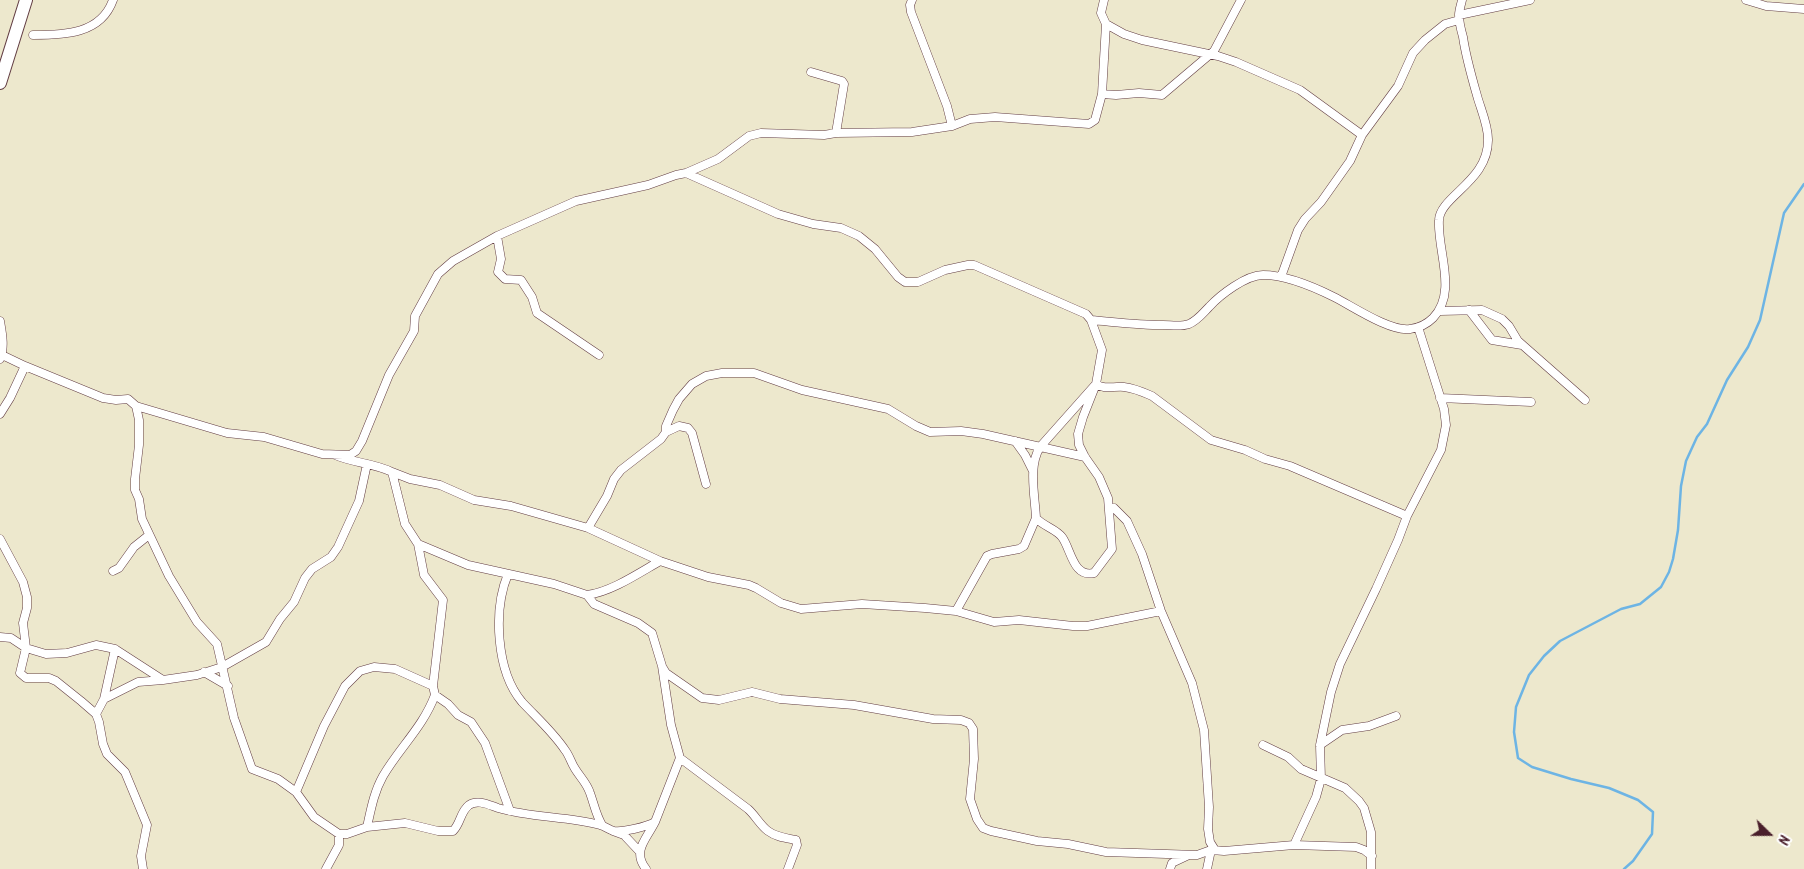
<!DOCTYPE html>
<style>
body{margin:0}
#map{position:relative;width:1804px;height:869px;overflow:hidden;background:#ede8cd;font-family:Kalam,sans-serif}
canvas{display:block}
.north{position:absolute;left:1744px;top:809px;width:50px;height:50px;-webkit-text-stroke:4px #fff;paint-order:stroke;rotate:112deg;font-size:14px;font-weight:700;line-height:20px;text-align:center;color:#4a1f2b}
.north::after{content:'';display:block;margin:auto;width:18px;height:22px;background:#4a1f2b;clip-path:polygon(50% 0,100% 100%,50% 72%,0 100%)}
</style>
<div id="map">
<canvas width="1804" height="869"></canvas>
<div class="north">N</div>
</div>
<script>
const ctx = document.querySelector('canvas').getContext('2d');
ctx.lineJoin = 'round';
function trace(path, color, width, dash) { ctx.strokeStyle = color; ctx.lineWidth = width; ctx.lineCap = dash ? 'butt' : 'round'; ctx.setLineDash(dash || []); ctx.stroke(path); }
trace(new Path2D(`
 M1624 869 1633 861 1652 834 1653 812 1638 800 1609 788 1571 779 1532 767 1518 758 1514 732 1516 707 1529 675 1544 656 1560 641 1621 609 1640 604 1661 587 1669 572 1673 559 1678 530 1681 486 1686 461 1697 437 1707 424 1727 380 1748 347 1760 320 1784 213 1804 184`), '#6db4e4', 2.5);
const minor = new Path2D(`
 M912 0 910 5 911 12 947 106 952 126
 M1746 0 1766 6 1804 9
 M1459 15 1530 0
 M1106 24 1124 34 1142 40 1218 56 1236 62 1300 90 1362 135
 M33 35C65 35 101 34 113 0
 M811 72 842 81 844 84 836 133
 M1102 94 1116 95 1139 93 1162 95 1214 51 1241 0
 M686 173 778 214 813 224 841 228 859 236 875 249 898 277 905 282H918L945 270 968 265H974L1086 314 1091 320 1102 350 1096 384 1083 417 1078 434 1079 445 1085 457 1099 477 1108 498 1112 549 1094 573C1073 578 1071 549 1062 537 1056 529 1043 526 1036 518 1035 496 1028 466 1040 447L1096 384
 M497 236 501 259 498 272 505 279 521 280 532 297 537 313 599 355
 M1281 277 1298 230 1305 219 1321 202 1350 161 1362 135 1398 86 1413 53 1425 40 1445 24 1459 20
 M1469 310 1492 340 1522 345
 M1440 311 1482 310 1502 319 1509 326 1518 341 1585 400
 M1091 320C1115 322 1138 325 1163 325 1171 325 1181 327 1189 324 1198 320 1202 314 1209 307 1220 295 1246 275 1263 275 1285 275 1314 287 1334 297 1352 306 1390 332 1410 329 1418 328 1427 324 1433 318 1458 292 1437 251 1439 220 1440 196 1489 181 1488 139 1488 126 1482 112 1478 99 1472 78 1466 58 1463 37 1461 30 1459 22 1459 15 1459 10 1461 5 1462 0
 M0 321C2 333 5 347 0 359
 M0 355H2L25 366 103 398 116 400 128 399 136 406 227 433 264 437 322 454 350 455 356 451 362 441 389 375 414 331 415 316 438 274 453 261 497 236 576 201 648 185 676 175 686 173 718 159 749 136 761 133 824 135 836 133 912 132 952 126 970 119 995 117 1089 124 1095 120 1102 94 1106 24 1101 13 1104 0
 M1096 384C1105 390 1113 386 1124 387 1134 388 1143 392 1152 396L1211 440 1245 450 1265 459 1290 466 1407 516
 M1440 398 1531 402
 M136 406 139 420V445L135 479V490L139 499 142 519 169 576 197 622 217 644 234 718 252 769 278 779 296 792 314 817 339 834H347L367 827 405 823 438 831H453C461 823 460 812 469 805 478 799 489 805 498 808 531 818 567 816 600 825 605 826 609 830 614 831 624 832 646 827 655 822L680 758 671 725 662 666 652 633 638 623 594 604 587 595 554 584 468 565 418 544 405 524 392 472C374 463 353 463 335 455
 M0 414 10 398 25 366
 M666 432V426L673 410 679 399 692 384 706 376 722 373H754L802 390 888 409 916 426 930 432 961 431 983 434 1085 457
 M1015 441 1025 455 1033 471
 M392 472 410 479 440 485 474 500 511 506 588 528 660 561
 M1114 508 1127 521 1142 554 1161 611 1192 683 1204 730 1209 807 1208 829 1210 842 1215 850
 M588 528 607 496 614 479 621 470 661 439 666 432 679 426 688 428 692 433 706 484
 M0 539 23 582 27 597V608L23 623 26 648 20 673 26 678H49L56 681 81 701 96 714 99 722 103 744 107 754 125 772 147 825 141 856 143 869
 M418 544 424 575 443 600 433 686 435 695 448 704 458 715 471 722 485 743 510 811
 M113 571 119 568 134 547 149 535
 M508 574C493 610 496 671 522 702 537 718 553 732 565 750 569 755 571 762 574 767 579 776 587 783 590 793 594 804 596 815 602 825
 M587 595C611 592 639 573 660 561L708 577 749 585 756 588 781 603 801 609 862 604 925 608 956 611 994 622 1019 620 1073 626H1087L1161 611
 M956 611 987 556 992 554 1019 549 1024 546 1036 518
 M0 637 11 638 26 648 46 654 67 653 96 645 115 649 163 680 197 675 222 667 266 642 280 619 294 602 305 578 312 569 331 557 338 547 359 501 367 464
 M663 668 666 673 702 698 719 700 752 692 780 699 854 705 933 719 961 720 969 723 973 729 974 759 970 799 977 819 983 828 991 831 1037 841 1068 844 1106 852 1197 855 1211 850 1224 851 1294 845 1356 847 1364 850 1372 856
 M204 672 228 686
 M104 699 138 682 163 680
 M96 714 104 699 115 649
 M1263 745 1288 757 1301 769 1345 788 1359 801 1364 808 1371 832V869
 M1320 745 1342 730 1369 726 1396 716
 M680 758 748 809C755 815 760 825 768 831 776 837 786 838 796 840L797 845 788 869
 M296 792 324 726 345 686 360 671 374 667 395 669 433 686
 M367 827C371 809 374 792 383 776 400 747 423 727 435 695
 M613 831 624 835 639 851
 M1294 845 1316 797 1321 779 1320 745 1331 692 1340 664 1376 589 1398 540 1407 516 1441 450 1446 425 1444 409 1418 327
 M326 869 339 845V834
 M646 869C632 851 646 840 655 822
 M1170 869 1172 863 1189 855
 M1207 869 1211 850`);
const trunk = new Path2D(`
 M0 83 26 0`);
trace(minor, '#623d43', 9);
trace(trunk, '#623d43', 14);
trace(minor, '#fff', 8);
trace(trunk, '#fff', 12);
</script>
